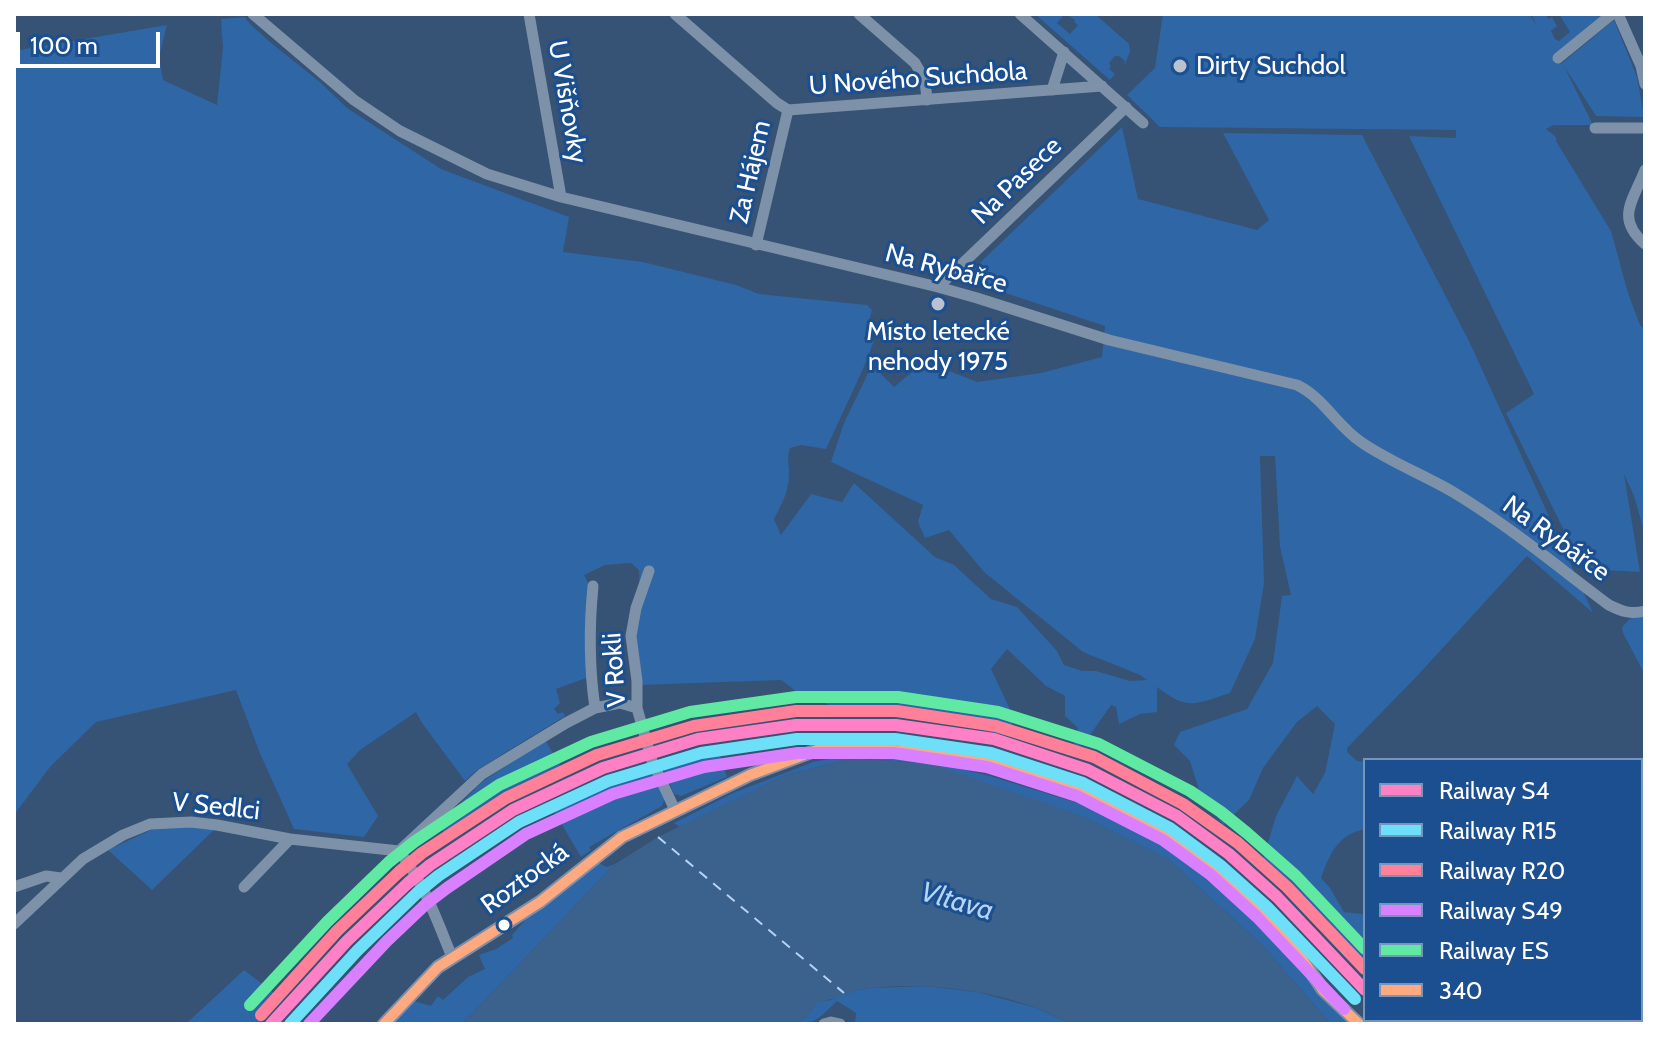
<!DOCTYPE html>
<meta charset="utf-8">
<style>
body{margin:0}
#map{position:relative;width:1659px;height:1038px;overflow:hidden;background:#365274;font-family:Cabin,sans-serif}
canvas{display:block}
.frame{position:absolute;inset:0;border:16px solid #fff;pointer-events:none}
.legend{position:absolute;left:1363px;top:758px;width:280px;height:264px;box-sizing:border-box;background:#1b4f8f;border:2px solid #7695bc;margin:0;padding:10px 14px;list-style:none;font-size:24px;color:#fff}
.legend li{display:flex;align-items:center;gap:16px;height:40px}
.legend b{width:40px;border:2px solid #7695bc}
.scale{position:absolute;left:16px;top:32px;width:144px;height:36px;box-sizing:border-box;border:4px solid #fff;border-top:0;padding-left:10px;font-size:24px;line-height:28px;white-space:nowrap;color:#fff;-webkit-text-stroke:6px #1b4f8f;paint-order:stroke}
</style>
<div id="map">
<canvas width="1659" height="1038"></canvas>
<div class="frame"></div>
<ul class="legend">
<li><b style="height:10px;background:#ff80c5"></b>Railway S4</li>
<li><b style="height:10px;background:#6ddff8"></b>Railway R15</li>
<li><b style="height:10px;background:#ff8098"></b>Railway R20</li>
<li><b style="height:10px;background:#d880ff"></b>Railway S49</li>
<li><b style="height:10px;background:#60e9a3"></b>Railway ES</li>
<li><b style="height:10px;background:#ffa980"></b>340</li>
</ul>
<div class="scale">100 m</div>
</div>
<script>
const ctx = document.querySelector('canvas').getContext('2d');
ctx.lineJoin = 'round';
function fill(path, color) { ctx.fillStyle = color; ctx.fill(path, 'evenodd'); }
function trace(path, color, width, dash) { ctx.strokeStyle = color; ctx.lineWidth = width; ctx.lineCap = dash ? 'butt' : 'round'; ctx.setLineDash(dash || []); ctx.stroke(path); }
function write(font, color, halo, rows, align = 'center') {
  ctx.font = font + ' Cabin,sans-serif'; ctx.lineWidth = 6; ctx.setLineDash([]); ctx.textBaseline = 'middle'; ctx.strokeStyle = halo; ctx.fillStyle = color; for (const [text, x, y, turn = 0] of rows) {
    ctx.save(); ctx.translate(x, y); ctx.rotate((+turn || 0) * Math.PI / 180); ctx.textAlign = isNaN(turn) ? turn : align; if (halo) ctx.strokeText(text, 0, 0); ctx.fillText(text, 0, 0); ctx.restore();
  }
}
fill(new Path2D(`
 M1035 14H1065L1057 23 1070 34 1078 25 1074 22 1075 20 1066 14H1095L1129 44 1130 52 1125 64 1124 63 1125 61 1119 56H1115L1109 63 1111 66 1109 69 1115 74 1110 80Z
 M1163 14H1529L1537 26 1531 14H1545L1549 19 1552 17 1557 26 1551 31 1555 39 1559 41 1570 32 1559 14H1603L1556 53 1561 64 1614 20 1637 77 1644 117 1596 116 1564 66 1593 125H1553L1546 129 1556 137V141L1611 231 1628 293 1640 325 1645 330V534L1634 496 1624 474 1640 572 1583 569 1506 413 1534 394 1409 136 1456 138V130L1160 127 1127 95 1155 68Z
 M245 17 249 23 270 42 321 83 347 108 441 169 569 217 563 252 643 262 736 285 759 294 867 305 872 310 864 339 874 341 863 369 826 449 801 445 790 448C786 458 790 465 789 475 789 492 781 505 774 519L781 535 811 494 842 502 854 483 935 557 954 565 991 599 1017 607 1057 651 1064 665 1082 671H1096L1130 681 1147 680 1140 675 1083 652 984 572 949 530 925 538 918 522 923 505 831 462 844 423 872 365 894 387 919 366 939 367 977 382 1041 373 1102 357 1105 326 963 279 1122 127 1138 199 1257 230 1269 220 1223 133 1362 135 1470 343 1593 613 1527 556 1418 675 1347 748V752L1357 761 1365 762V829C1337 835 1330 854 1321 878L1330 888 1344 912 1362 914 1365 917V964L1355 950 1336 932 1317 928 1300 905 1291 899 1260 869 1276 816 1297 776 1313 794 1325 773 1335 724 1317 706 1297 722 1263 768 1249 800 1223 825 1200 793 1190 761 1174 745 1180 732 1247 709 1273 663 1282 596 1291 595 1280 547 1275 456H1260L1264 583 1255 639 1230 693C1195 704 1188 711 1157 687V712L1140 714 1119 724 1116 707 1111 705 1088 738 1078 748 1074 743 1078 728 1065 716V696L1046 686 1007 649 991 669 1009 707 1015 738 962 725 917 719 859 715 801 695 781 680 640 685 634 628 640 604 639 570 631 563 605 565 584 575 590 586 589 677 556 689 560 703 554 709 558 714 563 712 565 716 477 770 465 781 422 723 416 712 360 750 347 764 378 816 364 837 294 829 259 751 236 690 96 722 50 767 14 815V51L167 25 159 57 163 80 217 105 223 48 221 19Z
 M1645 612V673H1644L1623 633 1622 627 1636 613Z
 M545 740 566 774 512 801 450 839 438 826 482 782Z
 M719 753 727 777 681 796 674 794 662 766Z
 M854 754 923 760 990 776 1087 806 1137 824 1170 846 1257 916 1349 1024H1331L1262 945 1168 859 932 764 854 758 783 776 681 828 674 823 733 793 813 762Z
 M650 767 664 800 662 806 589 847 591 850 581 857 554 811 614 783 644 772Z
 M162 826 216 828 152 890 108 850 151 830V827Z
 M599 863 607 867 615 864 462 1024H392L414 1001 431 1006 438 996 443 1000 468 977 485 969 479 955 496 949 513 938 512 935 527 918Z
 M1641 946 1645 947V1024H1504L1506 1020H1641Z
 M244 970 283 1000 260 1024H190L188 1022Z
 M926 986 977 992 1037 1008 1071 1024H855L856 1013 837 1001C823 1014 817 1024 796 1024L806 1017 817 1002 831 1000 844 993 871 988Z`), '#2f66a5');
fill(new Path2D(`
 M854 758 932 764 1085 817 1168 859 1262 945 1331 1024H1071C1060 1019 1049 1013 1037 1008 985 989 926 982 871 988 852 990 836 1000 817 1002L806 1017 796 1024H462L615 864 658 837 783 776Z`), '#3b618d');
trace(new Path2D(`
 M658 837 844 993`), '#b5d3f5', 2, [10, 8]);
trace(new Path2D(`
 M253 14 354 100 400 131 487 174 561 197 938 287 977 298 1109 340 1297 385C1324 398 1336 425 1361 442 1390 462 1424 475 1453 492 1508 525 1558 567 1609 605 1621 611 1631 615 1645 611
 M529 14 561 197
 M675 14 777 103 788 110 1102 86
 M859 14 915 63 925 80 927 100
 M1020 14 1143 123
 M1618 14 1641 66 1645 84
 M1558 58 1612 14
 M1052 90 1064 52
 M1595 128H1645
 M1645 170C1633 201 1615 218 1645 244
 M756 245 788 110
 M938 287 1126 107
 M649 571 636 608 631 636 637 681V708L652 761 675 810
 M593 586C589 627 589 667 595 708
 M399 851C425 885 436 918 452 957
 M14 887 46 876 61 878
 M244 887 290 839
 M14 924 83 859 123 835 150 824 191 822 217 825 290 839 399 851 482 774 566 723 595 708 620 703 637 708
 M824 1024 831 1022 840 1024`), '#7d92a8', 11);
trace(new Path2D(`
 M384 1024 438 967 540 902 622 837 750 775 790 760 817 750 862 747 946 755 989 763 1078 792 1149 822 1209 864 1254 901 1286 935 1323 990 1359 1024`), '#7d8ea7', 14);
trace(new Path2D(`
 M384 1024 438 967 540 902 622 837 750 775 817 750 862 747 946 755 989 763 1078 792 1149 822 1209 864 1254 901 1286 935 1323 990 1359 1024`), '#ffa980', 10);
trace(new Path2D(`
 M271 1024 347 941 408 883 430 865 513 810 603 768 698 739 796 725H896L994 739 1088 770 1177 816 1229 854 1277 897 1365 990`), '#ff80c5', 12);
trace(new Path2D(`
 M290 1024 357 951 417 893 438 876 519 822 608 781 701 753 797 739H895L991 753 1083 783 1170 828 1220 865 1267 907 1355 999`), '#6ddff8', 12);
trace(new Path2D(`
 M261 1015 337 931 399 872 422 853 506 798 597 755 694 726 796 711H897L996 726 1094 757 1183 804 1238 843 1287 887 1365 969`), '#ff8098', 12);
trace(new Path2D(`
 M309 1024 387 941 426 904 447 888 526 834 613 794 704 767 798 753H894L987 767 1077 796 1163 840 1211 875 1257 917 1344 1009`), '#d880ff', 12);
trace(new Path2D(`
 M250 1005 327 922 389 862 414 842 499 785 591 742 690 712 796 697H898L998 712 1099 744 1190 791 1221 812 1247 833 1296 876 1365 949`), '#60e9a3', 12);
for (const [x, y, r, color] of [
 [1180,66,8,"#b9c2ce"],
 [938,304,8,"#b9c2ce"],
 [504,925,7,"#fff"]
]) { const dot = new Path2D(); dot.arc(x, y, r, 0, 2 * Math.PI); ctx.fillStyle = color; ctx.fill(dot); trace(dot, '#1b4f8f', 3); }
write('26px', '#fff', '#1b4f8f', [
 ["Dirty Suchdol",1196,66],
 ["Místo letecké",938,332,"center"],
 ["nehody 1975",938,362,"center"]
], 'left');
write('26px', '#fff', '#1b4f8f', [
 ["U Nového Suchdola",918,79,-4],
 ["U Višňovky",567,102,80],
 ["Za Hájem",751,172,-77],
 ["Na Pasece",1017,181,-44],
 ["Na Rybářce",946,269,15],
 ["Na Rybářce",1556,539,36],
 ["V Rokli",615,670,-94],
 ["V Sedlci",216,807,6],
 ["Roztocká",525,879,-36]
]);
write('italic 28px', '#b5d3f5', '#1b4f8f', [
 ["Vltava",957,902,16]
]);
</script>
